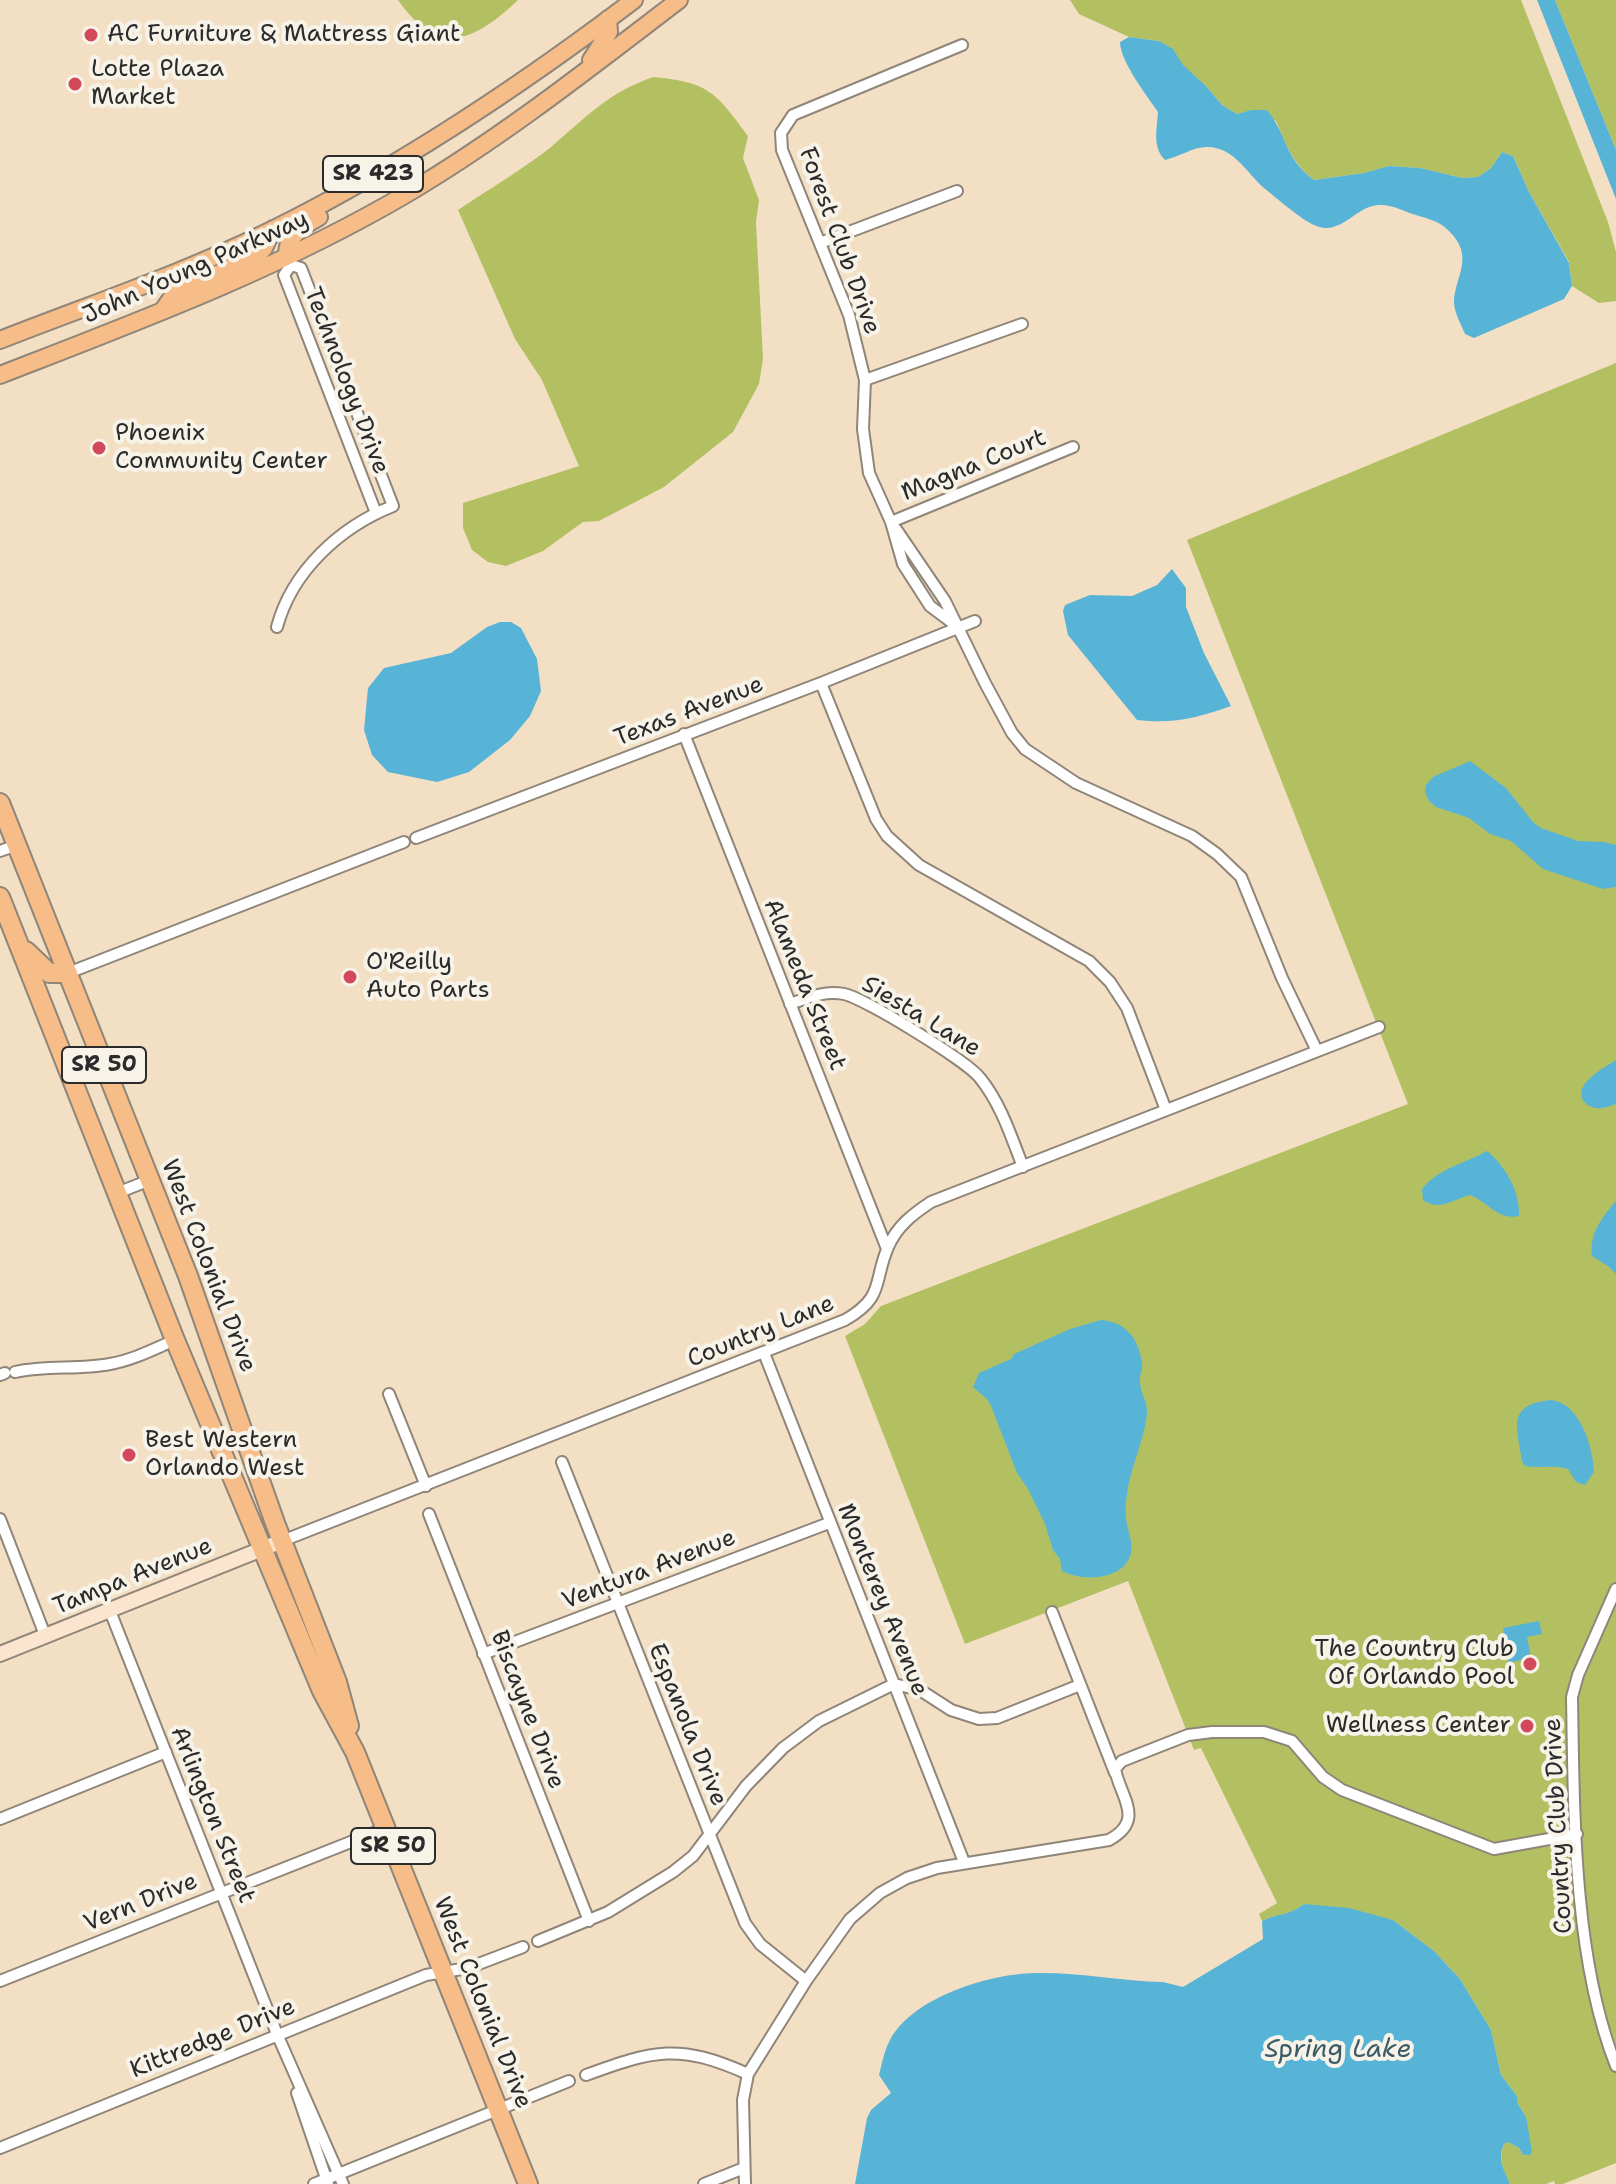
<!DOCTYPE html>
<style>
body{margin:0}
canvas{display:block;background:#f3dfc4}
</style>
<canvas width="1616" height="2184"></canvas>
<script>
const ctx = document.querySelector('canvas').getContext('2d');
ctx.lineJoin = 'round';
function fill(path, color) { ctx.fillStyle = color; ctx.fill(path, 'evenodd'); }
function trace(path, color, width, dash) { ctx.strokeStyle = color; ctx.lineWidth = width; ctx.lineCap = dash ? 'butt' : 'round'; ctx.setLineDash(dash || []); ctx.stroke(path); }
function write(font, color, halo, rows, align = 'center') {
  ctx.font = font + ' "Shantell Sans",sans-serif'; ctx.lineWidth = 8; ctx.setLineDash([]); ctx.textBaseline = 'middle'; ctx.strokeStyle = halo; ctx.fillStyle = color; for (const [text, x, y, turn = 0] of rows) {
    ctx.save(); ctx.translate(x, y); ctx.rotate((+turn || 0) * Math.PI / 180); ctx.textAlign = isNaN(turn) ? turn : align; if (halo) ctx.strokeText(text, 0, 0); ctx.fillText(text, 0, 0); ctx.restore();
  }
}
fill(new Path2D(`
 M398 0H518C473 43 438 57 398 0Z
 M1070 0H1521L1608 222 1616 252V301L1599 303 1572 286 1569 262 1529 192 1513 156 1502 152 1491 168 1478 177 1462 178 1420 168 1390 166 1364 173 1314 180C1293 164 1286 145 1276 121L1252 110 1237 114 1222 105 1206 86 1182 65 1172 49 1159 41 1129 37 1079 14Z
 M1555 0H1616V150Z
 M653 77C708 82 716 92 748 136L743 158 759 200 756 222 763 359 759 384 733 432 664 487 599 521 583 522 543 551 506 566 488 562 472 550 463 528V503L579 466 542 380 515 339 458 210C489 189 522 170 551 147 585 118 609 92 653 77Z
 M1616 363V2163L1563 2184H1555L1554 2181 1546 2184H1510C1503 2169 1498 2160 1504 2144L1508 2142 1519 2148 1523 2155H1530L1526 2117 1518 2104 1517 2096 1501 2075 1491 2030 1460 1979 1434 1951 1393 1920 1304 1904C1285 1918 1280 1912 1262 1921L1259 1914 1277 1903 1201 1748 1194 1750 1128 1581 965 1644 845 1336 865 1324 881 1306 1408 1104 1187 540Z`), '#b3c062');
fill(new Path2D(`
 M1537 0H1555L1616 150V199Z
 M1129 37 1159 41 1173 49 1183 65 1206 86 1222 105 1237 114 1251 110H1267C1288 136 1284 158 1314 180L1364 173 1389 166 1420 168 1462 178 1478 177 1491 168 1502 152 1513 156 1529 192 1569 263 1572 286 1564 299 1474 338 1465 334C1461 324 1453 311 1454 299 1457 273 1474 256 1449 231 1439 221 1429 219 1416 215 1405 212 1394 205 1381 205 1356 204 1341 238 1314 225 1302 220 1275 197 1264 188 1247 173 1233 146 1206 147 1194 147 1178 157 1165 160 1152 147 1157 129 1158 112 1147 96 1120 61 1120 42Z
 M1172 569 1186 588V607L1204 653 1231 706C1196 718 1175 724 1137 720L1068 635 1063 611 1065 605 1090 595 1132 596 1157 585Z
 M500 622H511L521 628 537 659 541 691 530 716 510 740 469 772 437 782 388 772 372 755 364 730 368 688 384 668 451 653 487 627Z
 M1470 761 1506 788 1533 822 1541 828 1578 841 1604 842 1616 845V887L1603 889 1543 869 1511 841 1490 834 1469 818 1436 807 1429 801 1425 792 1426 785 1433 777Z
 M1616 1060V1104C1610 1106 1603 1109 1597 1108 1584 1107 1577 1095 1584 1085 1592 1074 1605 1067 1616 1060Z
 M1487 1151C1506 1167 1520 1191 1519 1216 1498 1221 1487 1201 1470 1195 1453 1199 1440 1212 1423 1200L1422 1189C1439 1168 1464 1164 1487 1151Z
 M1616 1201V1274L1608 1266 1592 1256C1589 1234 1602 1217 1616 1201Z
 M1101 1320C1127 1322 1139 1340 1142 1363 1143 1370 1139 1375 1140 1381 1140 1392 1147 1401 1147 1411 1147 1432 1130 1469 1127 1494 1126 1501 1125 1511 1126 1518 1128 1535 1138 1549 1125 1565 1110 1581 1079 1580 1062 1571L1060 1559 1053 1550 1045 1524 1028 1489 1017 1473 991 1406 987 1399 973 1387 979 1373 1011 1359 1014 1354 1070 1329Z
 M1551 1400C1580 1403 1593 1447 1594 1472L1585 1485 1576 1482 1568 1469C1553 1464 1540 1469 1525 1466L1522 1461C1517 1426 1506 1405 1551 1400Z
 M1539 1621 1542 1634 1527 1637 1531 1658 1507 1663 1509 1659 1503 1628Z
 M1304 1904 1349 1908 1393 1920 1434 1951 1460 1979 1491 2030 1501 2075 1517 2096 1518 2104 1526 2117 1532 2152 1530 2155H1523L1519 2148 1508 2142 1504 2144C1497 2160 1504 2169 1510 2184H855L867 2118 871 2110 891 2093 879 2075C882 2064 884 2051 890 2040 913 1997 989 1974 1035 1973 1077 1972 1121 1981 1163 1982L1183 1987 1263 1939 1262 1921C1280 1912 1284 1918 1304 1904Z`), '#58b4d6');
const street = new Path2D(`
 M820 243 957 191
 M291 265 284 275 376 513
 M865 380 1022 324
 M891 522 1073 447
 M896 529 945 601 985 683 1012 733 1025 749 1076 783 1192 836 1217 854 1241 877 1282 978 1317 1051
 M277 627C292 571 340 527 393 506L301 268 291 265 287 256
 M958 627 930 606 903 564 891 522 869 473 863 429 865 380 849 315 782 150 781 133 793 115 962 45
 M821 683 876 819 887 836 919 865 1089 961 1110 982 1127 1008 1166 1110
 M684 734 887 1249
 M416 838 821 683 975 621
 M0 851 17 845
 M68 973 404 842
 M790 1004C807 998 825 990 844 994 864 998 967 1061 980 1078 1001 1104 1011 1136 1023 1167
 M117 1193 150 1180
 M764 1353 964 1862
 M15 1372C47 1365 78 1370 110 1364 133 1360 154 1349 175 1340
 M0 1375 5 1373
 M389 1394 426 1486
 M562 1462 745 1923 760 1944 806 1981
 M429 1514 589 1921
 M0 1519 45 1635
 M282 1541 845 1320C885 1297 873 1282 888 1247 897 1226 913 1214 931 1202L1379 1027
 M1616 1589 1578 1675 1572 1697C1574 1814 1573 1957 1616 2066
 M110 1611 277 2034 343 2184
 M1052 1612 1115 1773
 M483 1654 829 1523
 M0 1819 166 1752
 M538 1941 608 1912 673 1872 693 1856 746 1786 783 1748 819 1721 894 1684 920 1690 951 1710 979 1719 997 1718 1080 1685
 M0 1981 386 1828
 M586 2075C654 2050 679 2043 748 2074
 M297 2093 328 2184
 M0 2148 426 1975 468 1968 523 1947
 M314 2184 569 2081
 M704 2184 744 2168
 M745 2184 743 2100 748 2074 806 1981 850 1919 880 1893 907 1878 937 1868 1109 1840C1146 1820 1120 1797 1115 1769L1122 1761 1188 1735 1212 1732H1264L1292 1741 1323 1777 1342 1790 1494 1849 1577 1834`);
const secondary = new Path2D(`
 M0 1654 282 1541`);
const primary = new Path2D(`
 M591 60 609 32 608 19
 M287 256C286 236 303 226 319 217
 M163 310 175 293 255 257 264 248 273 229
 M0 340C92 304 187 272 276 228 402 165 522 85 634 0
 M0 375C139 321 279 269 408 193 504 136 591 67 679 0`);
const highway = new Path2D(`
 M0 803 188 1276 275 1523 337 1682 349 1726
 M0 897 175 1340 322 1691 355 1752 528 2184
 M26 951 49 973H68`);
trace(street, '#8f8578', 14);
trace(secondary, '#8f8578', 18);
trace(primary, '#8f8578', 20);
trace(highway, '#8f8578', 22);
trace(street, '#fff', 10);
trace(secondary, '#fce5cf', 14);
trace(primary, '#f7bd88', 16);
trace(highway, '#f7bd88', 18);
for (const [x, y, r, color] of [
 [91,35,8,"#d1495b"],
 [75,84,8,"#d1495b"],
 [99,448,8,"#d1495b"],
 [350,977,8,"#d1495b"],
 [129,1455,8,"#d1495b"],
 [1530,1664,8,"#d1495b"],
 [1527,1726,8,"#d1495b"]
]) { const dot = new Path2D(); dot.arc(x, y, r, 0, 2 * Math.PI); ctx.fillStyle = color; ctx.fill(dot); trace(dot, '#f7f3e8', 3); }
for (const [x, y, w] of [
 [373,174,100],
 [104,1065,84],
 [393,1846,84]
]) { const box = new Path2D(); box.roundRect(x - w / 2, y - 18, w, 36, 6); ctx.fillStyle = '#f7f3e8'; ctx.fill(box); trace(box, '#2b2b2b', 2); }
write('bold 22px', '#2b2b2b', null, [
 ["SR 423",373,174],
 ["SR 50",104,1065],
 ["SR 50",393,1846]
]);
write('24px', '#2b2b2b', '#f7f3e8', [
 ["AC Furniture & Mattress Giant",107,35],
 ["Lotte Plaza",91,70],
 ["Market",91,98],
 ["Phoenix",115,434],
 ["Community Center",115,462],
 ["O'Reilly",366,963],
 ["Auto Parts",366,991],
 ["Best Western",145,1441],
 ["Orlando West",145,1469],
 ["The Country Club",1514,1650,"right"],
 ["Of Orlando Pool",1514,1678,"right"],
 ["Wellness Center",1511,1726,"right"]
], 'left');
write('24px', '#2b2b2b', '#f7f3e8', [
 ["Forest Club Drive",839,241,70],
 ["John Young Parkway",196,268,-24],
 ["Technology Drive",346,381,69],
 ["Magna Court",974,466,-22],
 ["Texas Avenue",689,712,-21],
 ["Alameda Street",804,985,68],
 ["Siesta Lane",921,1017,31],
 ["West Colonial Drive",208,1266,69],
 ["Country Lane",761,1332,-22],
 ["Ventura Avenue",649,1570,-21],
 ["Tampa Avenue",133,1577,-22],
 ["Monterey Avenue",882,1600,68],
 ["Biscayne Drive",527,1710,69],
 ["Espanola Drive",687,1725,68],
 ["Arlington Street",212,1815,68],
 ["Country Club Drive",1559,1826,-93],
 ["Vern Drive",141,1903,-22],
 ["West Colonial Drive",482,2003,68],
 ["Kittredge Drive",213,2039,-22]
]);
write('italic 26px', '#3b5b67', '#f7f3e8', [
 ["Spring Lake",1338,2050]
]);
</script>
